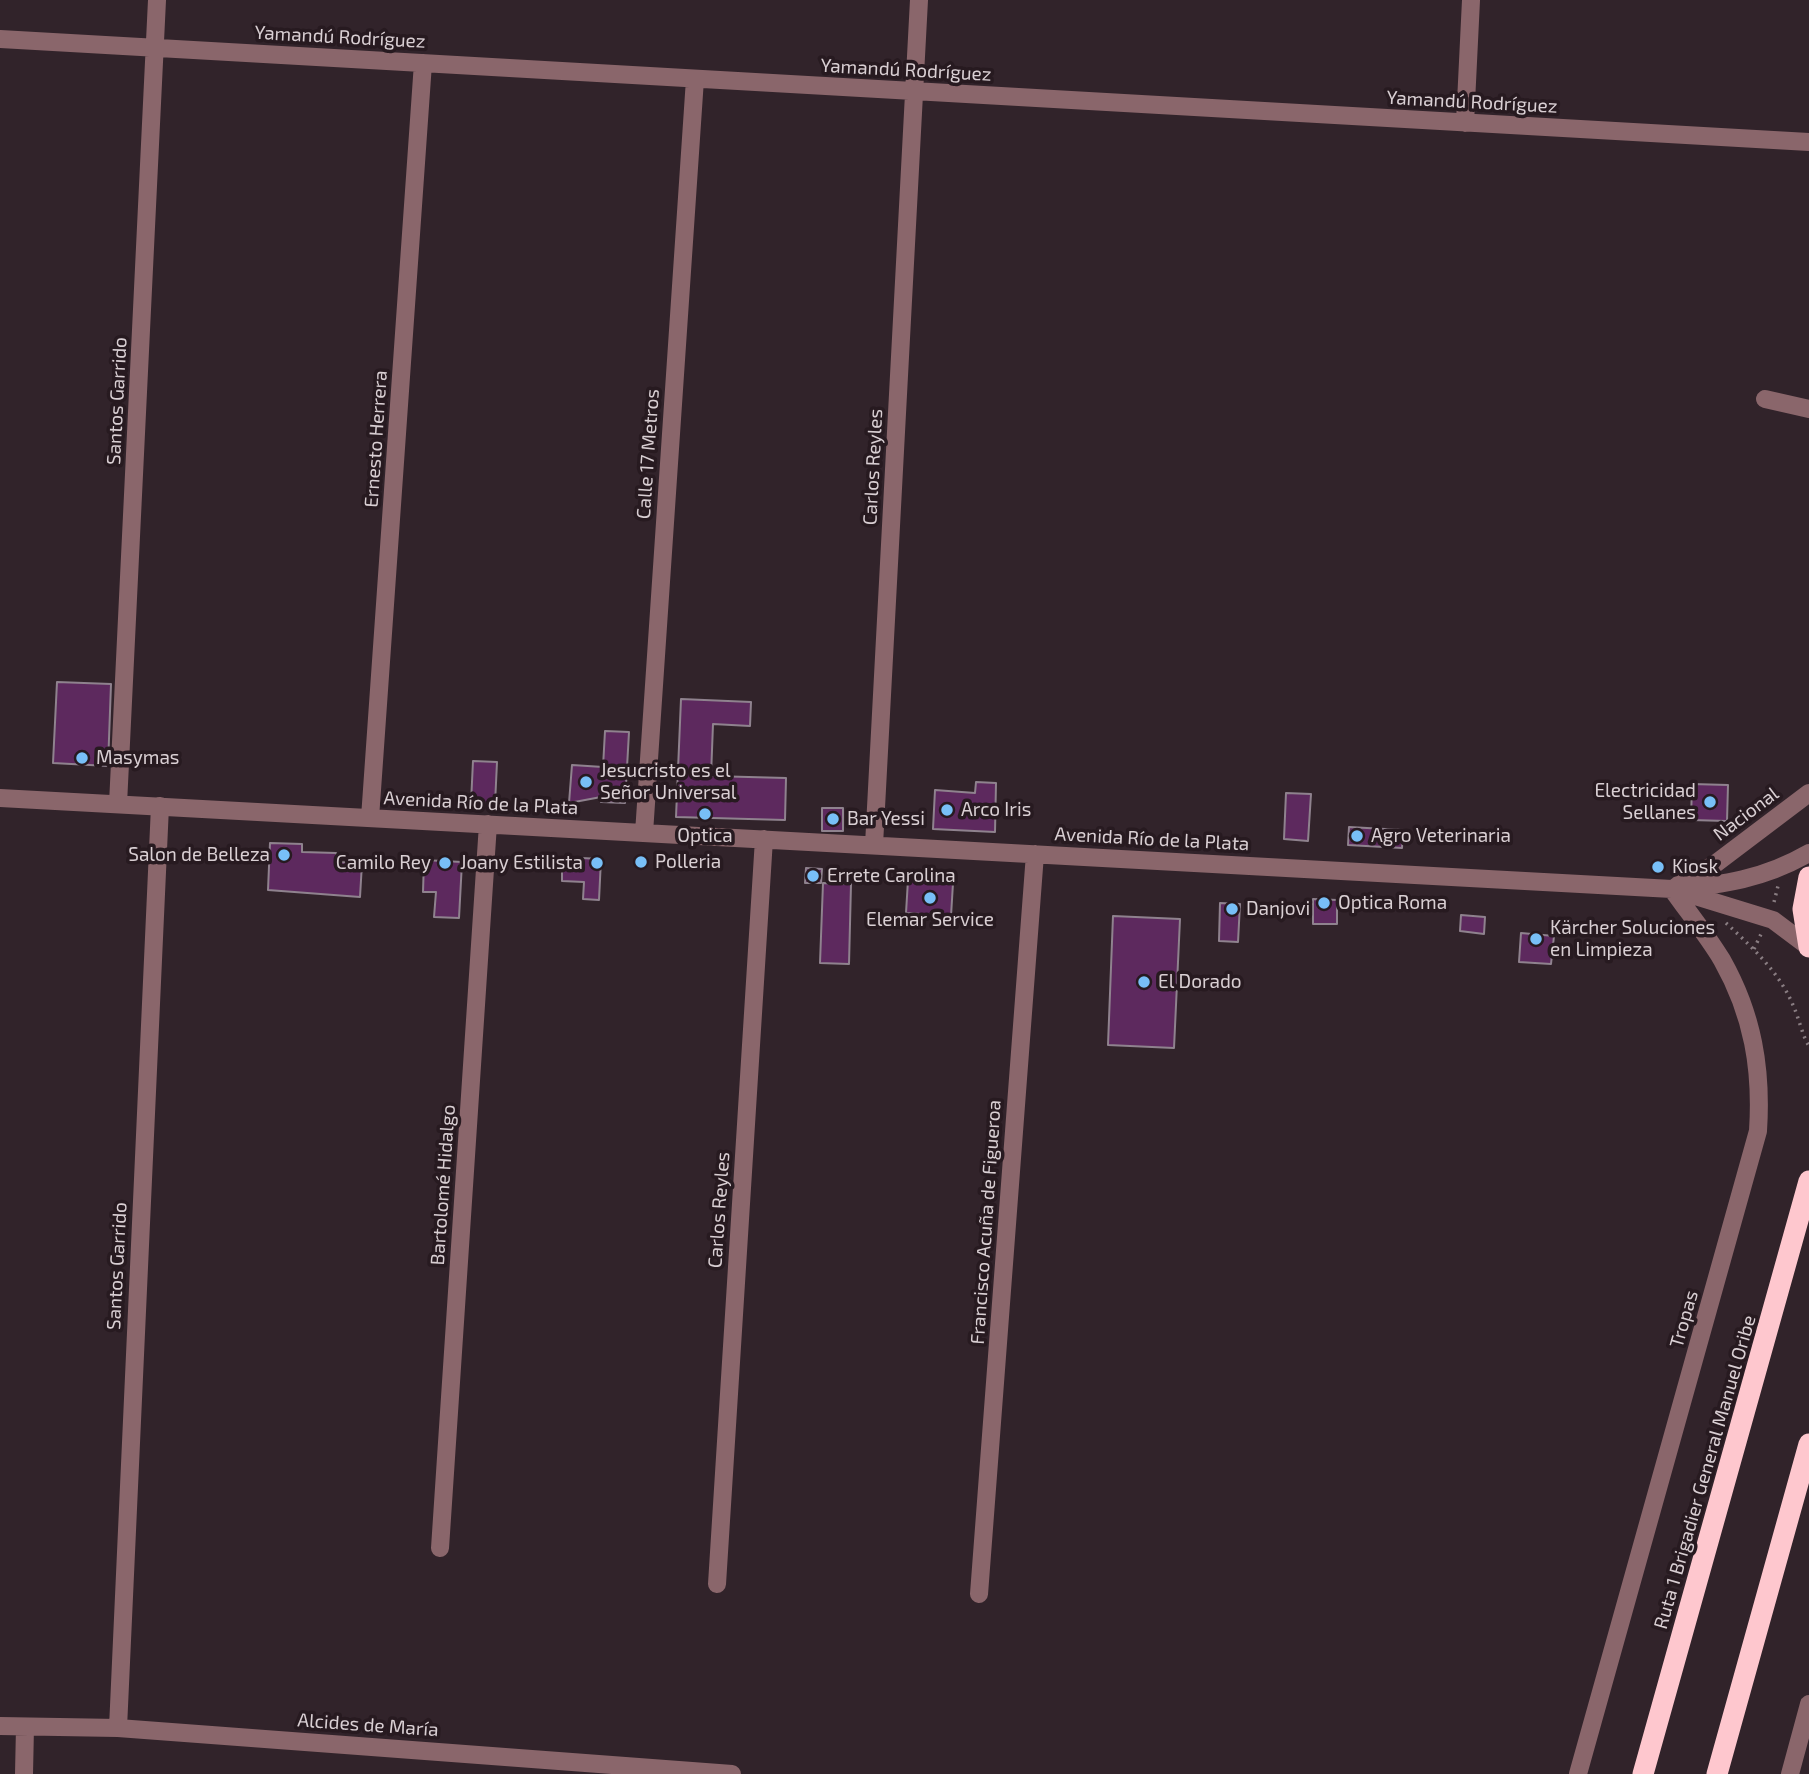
<!DOCTYPE html>
<meta charset="utf-8">
<style>
body{margin:0}
canvas{display:block;background:#31232a}
</style>
<canvas width="1809" height="1774"></canvas>
<script>
const ctx = document.querySelector('canvas').getContext('2d');
ctx.lineJoin = 'round';
function fill(path, color) { ctx.fillStyle = color; ctx.fill(path, 'evenodd'); }
function trace(path, color, width, dash) { ctx.strokeStyle = color; ctx.lineWidth = width; ctx.lineCap = dash ? 'butt' : 'round'; ctx.setLineDash(dash || []); ctx.stroke(path); }
function write(font, color, halo, rows, align = 'center') {
  ctx.font = font + ' "Exo 2",sans-serif'; ctx.lineWidth = 7; ctx.setLineDash([]); ctx.textBaseline = 'middle'; ctx.strokeStyle = halo; ctx.fillStyle = color; for (const [text, x, y, turn = 0] of rows) {
    ctx.save(); ctx.translate(x, y); ctx.rotate((+turn || 0) * Math.PI / 180); ctx.textAlign = isNaN(turn) ? turn : align; if (halo) ctx.strokeText(text, 0, 0); ctx.fillText(text, 0, 0); ctx.restore();
  }
}
const building = new Path2D(`
 M57 682 111 684 108 766 53 763Z
 M681 699 751 702 750 726 713 724 711 776 786 778 785 820 676 817Z
 M605 731 629 732 625 803 601 802V797L569 803 572 765 603 767Z
 M473 761 497 762 495 804 471 803Z
 M976 782 996 783 995 832 933 829 935 790 975 793Z
 M1692 784 1728 785 1727 821 1691 820Z
 M1286 793 1311 794 1308 841 1284 839Z
 M822 808H843V831H822Z
 M1349 827 1403 830 1402 848 1348 845Z
 M270 843 302 844V852L336 853V862L362 863 360 897 268 890Z
 M562 857 601 859 599 900 583 899 584 882 562 881Z
 M424 860 462 862 459 918 434 917 436 892H423Z
 M806 868 822 869 821 883H805Z
 M908 880 953 883 951 916 906 913Z
 M823 883 851 884 849 964 820 963Z
 M1313 899 1337 900V924H1313Z
 M1220 903 1240 904 1238 942 1219 941Z
 M1461 915 1485 917 1484 934 1460 931Z
 M1113 916 1180 919 1174 1048 1108 1045Z
 M1521 933 1554 936 1551 964 1519 962Z`);
fill(building, '#5d295e');
trace(building, '#8f828e', 2);
trace(new Path2D(`
 M1774 902 1778 886
 M1726 923C1752 947 1779 972 1793 1005 1799 1018 1802 1035 1809 1046
 M1754 949 1762 932`), '#897d82', 3.5, [2, 5]);
trace(new Path2D(`
 M0 39 1809 142
 M1465 123 1471 0
 M1765 399 1809 409
 M0 798 1672 889C1723 885 1764 879 1809 853
 M118 804 157 0
 M370 818 423 63
 M644 833 695 79
 M874 845 919 0
 M1678 885 1715 864 1809 793
 M1682 892 1773 920 1809 947
 M440 1548 488 824
 M717 1584 764 839
 M979 1594 1035 854
 M0 1726 118 1728 732 1774
 M118 1728 160 806
 M24 1774 25 1727
 M1578 1774 1758 1131C1762 1069 1753 1015 1722 960 1707 935 1688 912 1672 889
 M1790 1774 1809 1704`), '#8a666b', 18);
trace(new Path2D(`
 M1809 877 1803 909 1809 947
 M1643 1774 1809 1181
 M1717 1774 1809 1444`), '#fec7ce', 21);
for (const [x, y, r, color] of [
 [82,758,7,"#78bff7"],
 [586,782,7,"#78bff7"],
 [1710,802,7,"#78bff7"],
 [947,810,7,"#78bff7"],
 [705,814,7,"#78bff7"],
 [833,819,7,"#78bff7"],
 [1357,836,7,"#78bff7"],
 [284,855,7,"#78bff7"],
 [641,862,7,"#78bff7"],
 [445,863,7,"#78bff7"],
 [597,863,7,"#78bff7"],
 [1658,867,7,"#78bff7"],
 [813,876,7,"#78bff7"],
 [930,898,7,"#78bff7"],
 [1324,903,7,"#78bff7"],
 [1232,909,7,"#78bff7"],
 [1536,939,7,"#78bff7"],
 [1144,982,7,"#78bff7"]
]) { const dot = new Path2D(); dot.arc(x, y, r, 0, 2 * Math.PI); ctx.fillStyle = color; ctx.fill(dot); trace(dot, '#271a20', 2.5); }
write('19px', '#d9cfd3', '#271a20', [
 ["Yamandú Rodríguez",340,37,3],
 ["Yamandú Rodríguez",906,70,3],
 ["Yamandú Rodríguez",1472,102,3],
 ["Santos Garrido",117,401,-87],
 ["Ernesto Herrera",376,439,-86],
 ["Calle 17 Metros",648,454,-86],
 ["Carlos Reyles",873,467,-87],
 ["Avenida Río de la Plata",481,803,3],
 ["Nacional",1746,814,-37],
 ["Avenida Río de la Plata",1152,839,3],
 ["Bartolomé Hidalgo",443,1185,-86],
 ["Carlos Reyles",719,1210,-86],
 ["Francisco Acuña de Figueroa",986,1222,-86],
 ["Santos Garrido",117,1266,-87],
 ["Tropas",1684,1319,-74],
 ["Ruta 1 Brigadier General Manuel Oribe",1705,1472,-74],
 ["Alcides de María",368,1725,4]
]);
write('19px', '#d9cfd3', '#271a20', [
 ["Masymas",96,758],
 ["Jesucristo es el",600,771],
 ["Señor Universal",600,793],
 ["Electricidad",1696,791,"right"],
 ["Sellanes",1696,813,"right"],
 ["Arco Iris",961,810],
 ["Bar Yessi",847,819],
 ["Optica",705,836,"center"],
 ["Agro Veterinaria",1371,836],
 ["Salon de Belleza",270,855,"right"],
 ["Polleria",655,862],
 ["Camilo Rey",431,863,"right"],
 ["Joany Estilista",583,863,"right"],
 ["Kiosk",1672,867],
 ["Errete Carolina",827,876],
 ["Optica Roma",1338,903],
 ["Danjovi",1246,909],
 ["Elemar Service",930,920,"center"],
 ["Kärcher Soluciones",1550,928],
 ["en Limpieza",1550,950],
 ["El Dorado",1158,982]
], 'left');
</script>
